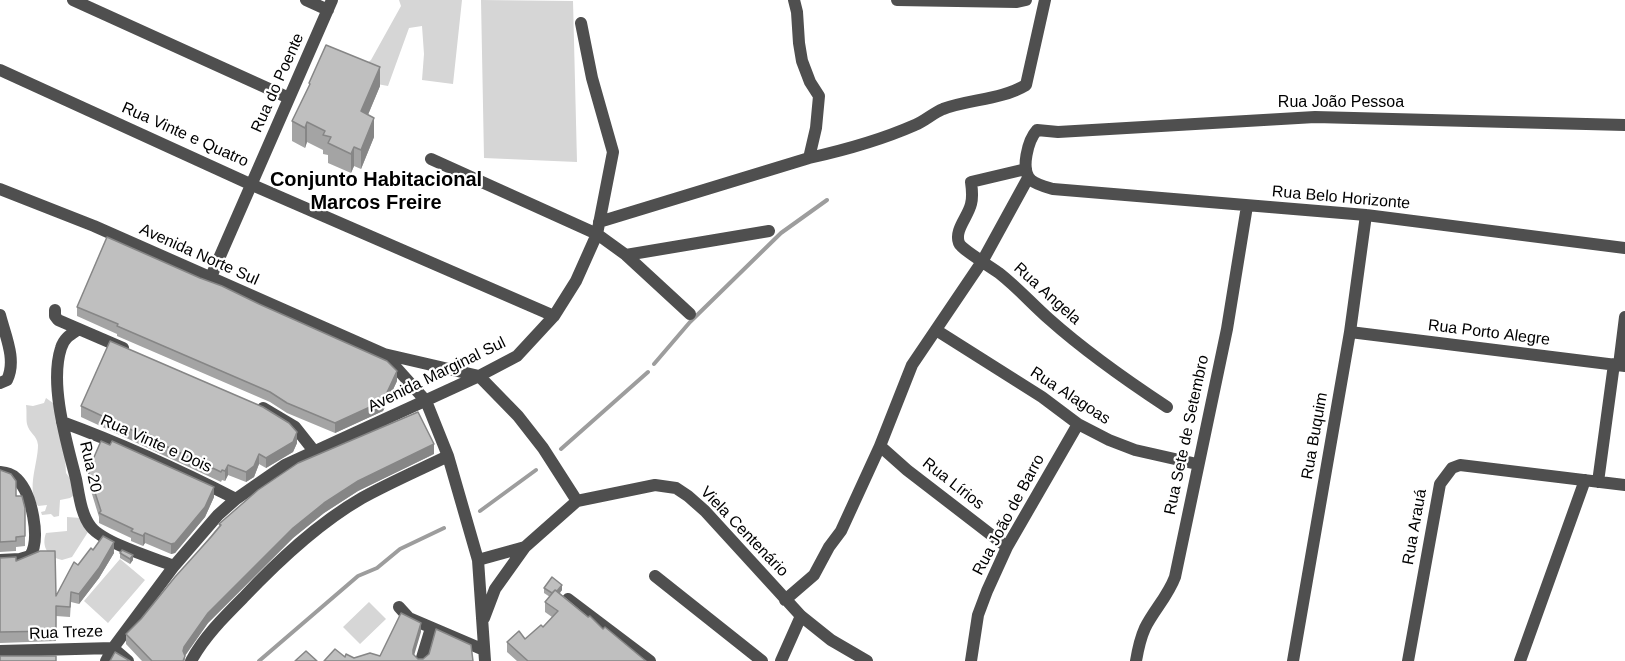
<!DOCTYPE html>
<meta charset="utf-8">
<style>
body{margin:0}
canvas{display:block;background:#fff}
</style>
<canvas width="1625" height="661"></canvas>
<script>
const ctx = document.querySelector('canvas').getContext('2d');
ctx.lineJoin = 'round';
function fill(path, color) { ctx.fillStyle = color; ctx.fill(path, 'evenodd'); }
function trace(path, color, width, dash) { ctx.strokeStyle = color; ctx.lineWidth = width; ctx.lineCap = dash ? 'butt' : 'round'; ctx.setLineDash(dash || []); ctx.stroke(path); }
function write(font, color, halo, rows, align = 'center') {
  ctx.font = font + ' Helvetica,sans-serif'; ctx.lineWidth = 4.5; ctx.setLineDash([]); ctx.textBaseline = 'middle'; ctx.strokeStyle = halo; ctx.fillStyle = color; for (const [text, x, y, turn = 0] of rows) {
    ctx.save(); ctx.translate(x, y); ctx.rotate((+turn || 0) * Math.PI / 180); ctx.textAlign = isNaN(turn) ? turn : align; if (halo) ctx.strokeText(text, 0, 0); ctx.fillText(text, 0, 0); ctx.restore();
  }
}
fill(new Path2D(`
 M399 0H462L453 84 422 80 424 54 422 26 409 28 388 86 377 84 357 70 371 60 401 6Z
 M481 0 573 1 577 162 484 158Z
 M46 398 53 403 65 456 66 473 75 485 76 494 70 498 60 500 59 516 54 517 51 514 42 515 41 512 45 511 47 505 38 506C26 489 38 464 38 445 37 435 29 433 27 424 26 419 27 411 26 405L33 406 44 403Z
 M67 517 81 518 88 532 72 557 62 560C48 557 41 547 46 533L67 531Z
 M120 559 145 580 108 623 84 601Z
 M369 602 386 619 360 644 343 627Z`), '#d6d6d6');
trace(new Path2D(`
 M654 364 690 322 781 233 827 200
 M561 449 648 372
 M480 511 536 470
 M259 661 358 576 377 568 400 549 444 528`), '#9d9d9d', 4);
trace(new Path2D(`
 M73 0 289 98
 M306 0 328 10
 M794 0 797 12 799 43 802 61 810 82 819 96 816 128 809 158
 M897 0 1017 2 1026 0
 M0 70 250 184 554 316
 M1625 125 1315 117 1058 132 1037 130C1028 140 1020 170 1031 180 1037 185 1046 187 1053 189L1366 215 1625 248
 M431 159 597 234 626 255 690 314
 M1026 169 971 182C972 189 973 197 971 204 968 217 954 230 959 243 961 249 991 267 999 273 1017 287 1032 304 1049 319 1086 352 1126 380 1167 407
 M0 189 94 226 384 354 426 401 448 456 478 560 485 661
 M599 222 809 158C845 150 881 140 915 125 925 121 933 113 943 109 970 99 1001 100 1026 85L1045 0
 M626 255 769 231
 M210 279 332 0
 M55 310V316L58 320 123 348
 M0 315C5 335 17 360 7 380L0 383
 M79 329C70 335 64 338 61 348 49 385 67 443 76 479 79 494 81 515 91 527 104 543 153 558 174 566
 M936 330 1042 397 1078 424 1109 440 1135 450 1197 464
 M1350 332 1625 366
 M384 354 479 376 518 416 543 448 577 501
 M1619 365 1625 317
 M263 408 295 427 314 451
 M62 422C122 444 179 470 236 499
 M880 446 907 470 1007 547
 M0 472C7 473 12 474 17 479 32 494 41 539 30 556L20 559 0 560
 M1598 482 1614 364
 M478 560 525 547
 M655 576 762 661
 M568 599 650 661
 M785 600 814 575 829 547 841 531 880 446 912 365 983 260 1028 178
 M399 607 409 618 484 650
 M484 618 495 589 525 547 577 501 655 485 676 488 688 496 705 511 801 616 831 640 867 661
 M0 651 113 648 128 661
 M106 661 113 648 174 566 218 515 236 499 285 465 479 376 517 356 554 316 576 281 597 234 613 152 592 78 581 23
 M191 661C204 637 223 618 243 598 278 561 317 524 362 498 389 483 419 470 448 456
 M421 661 431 628
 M781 661 801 616
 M971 661 978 615 987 591 1007 547 1078 424
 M1136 661C1138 649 1140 639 1145 628 1154 610 1168 596 1175 577L1227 329 1247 206
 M1293 661 1350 332 1366 215
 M1408 661 1440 484 1452 468 1460 465 1625 485
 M1520 661 1585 480`), '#4f4f4f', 12);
fill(new Path2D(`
 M309 83 380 86 368 115 374 137 361 169 354 166 351 173 328 163V155L323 154V150L307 142 305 148 292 141V121L309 87Z
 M77 307 397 381 383 411 335 433 287 413 270 402 117 336V334L77 316Z
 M81 406 297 443 293 452 266 468 259 464 254 477 246 482 228 475 225 481 222 480 221 482 81 417Z
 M434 454 358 491 324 513 293 538 208 623 185 656V661H142L126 644V634L141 619 219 526V524Z
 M0 470 25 508V546L16 547V551L0 552Z
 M88 471 214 497 205 517 175 553 171 554 145 543 143 546 131 541V538L99 523V517L88 481Z
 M93 550 114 553 99 578 79 604 71 602 70 617 56 616V641L0 643V558L16 561 56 596 78 565Z
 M120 553 133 560 130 564 120 558Z
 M544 588 562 590 560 593 603 629 646 661H517L507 652V642L525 639 543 627 552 617 545 612V602L550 597 544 593Z`), '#a4a4a4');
fill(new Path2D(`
 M380 67V86L361 131V111Z
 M374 118V137L361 169V150Z
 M307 122V142L305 148V128Z
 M354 147V166L351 173V154Z
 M397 371V381L383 411 335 433V423Z
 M297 432V443L293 452 266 468V458Z
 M434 444V454L358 491 324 513 293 538 208 623 184 657 183 651 184 647 208 613 293 528 324 503 358 481Z
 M259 454V464L254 477 246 482V472Z
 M228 465V475L225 481V471Z
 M214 487V497L205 517 175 553 171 554V544Z
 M145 533V543L143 546V536Z
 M114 542V553L99 578 79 604V594Z
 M133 555V560L130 564V559Z
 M562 585V590L554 600V595Z
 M421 623V632L413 659V650Z`), '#868686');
const building = new Path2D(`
 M326 45 380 67 361 111 374 118 361 150 354 147 351 154 328 143 331 137 323 135 325 131 307 122 305 128 292 121 310 84 309 83Z
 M107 237 200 278 222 286 259 304 387 361 397 371 383 401 335 423 287 403 270 392 117 326 118 324 77 307Z
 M110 341 263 407 289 423 297 432 293 442 266 458 259 454 254 466 246 472 228 465 225 471 222 470 221 472 81 406Z
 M418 412 434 444 358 481 324 503 293 528 208 613 184 647 183 651 185 656 183 661H152L126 634 141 619 175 577 211 537 221 525 219 524 258 490 298 463Z
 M101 441 110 445 112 441 214 487 205 507 175 543 171 544 145 533 143 536 133 532 131 531 133 529 99 513 101 511 88 471Z
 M0 470 11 474 16 481V496H22L25 508V536L16 537V541L0 542Z
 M103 536 114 542 99 568 79 594 71 592 70 607 56 606V631L0 632V558L16 557V561L40 551H55L56 596 74 562 78 565 91 548 93 550Z
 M122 550 133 555 130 559 120 553Z
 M552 577 562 585 557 591 555 590 552 593 544 588Z
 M555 590 588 617 590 616 603 629 605 627 646 661H528L507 642 519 631 525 639 541 625 543 627 558 611 545 602Z
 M401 613 421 623 413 650V654L418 659H423L429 654 436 629 471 645 473 661H324L335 649 345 657 346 654 354 658 370 653 380 656Z
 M306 651 317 661H295Z
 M115 652 130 661H110Z
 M0 656H56V661H0Z`);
fill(building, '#bfbfbf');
trace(building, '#868686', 1.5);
write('16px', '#000', '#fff', [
 ["Rua do Poente",278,83,-66],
 ["Rua João Pessoa",1341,103],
 ["Rua Vinte e Quatro",185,135,24],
 ["Rua Belo Horizonte",1341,198,5],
 ["Avenida Norte Sul",199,255,24],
 ["Rua Angela",1047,294,42],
 ["Rua Porto Alegre",1489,333,7],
 ["Avenida Marginal Sul",437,375,-26],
 ["Rua Alagoas",1070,396,33],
 ["Rua Sete de Setembro",1187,435,-78],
 ["Rua Buquim",1315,436,-80],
 ["Rua Vinte e Dois",156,444,24],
 ["Rua 20",90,467,77],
 ["Rua Lírios",953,484,38],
 ["Rua João de Barro",1009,515,-62],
 ["Rua Arauá",1415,527,-80],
 ["Viela Centenário",744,532,46],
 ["Rua Treze",66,633,-2]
]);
write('bold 20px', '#000', '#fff', [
 ["Conjunto Habitacional",376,180],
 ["Marcos Freire",376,203]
]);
</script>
